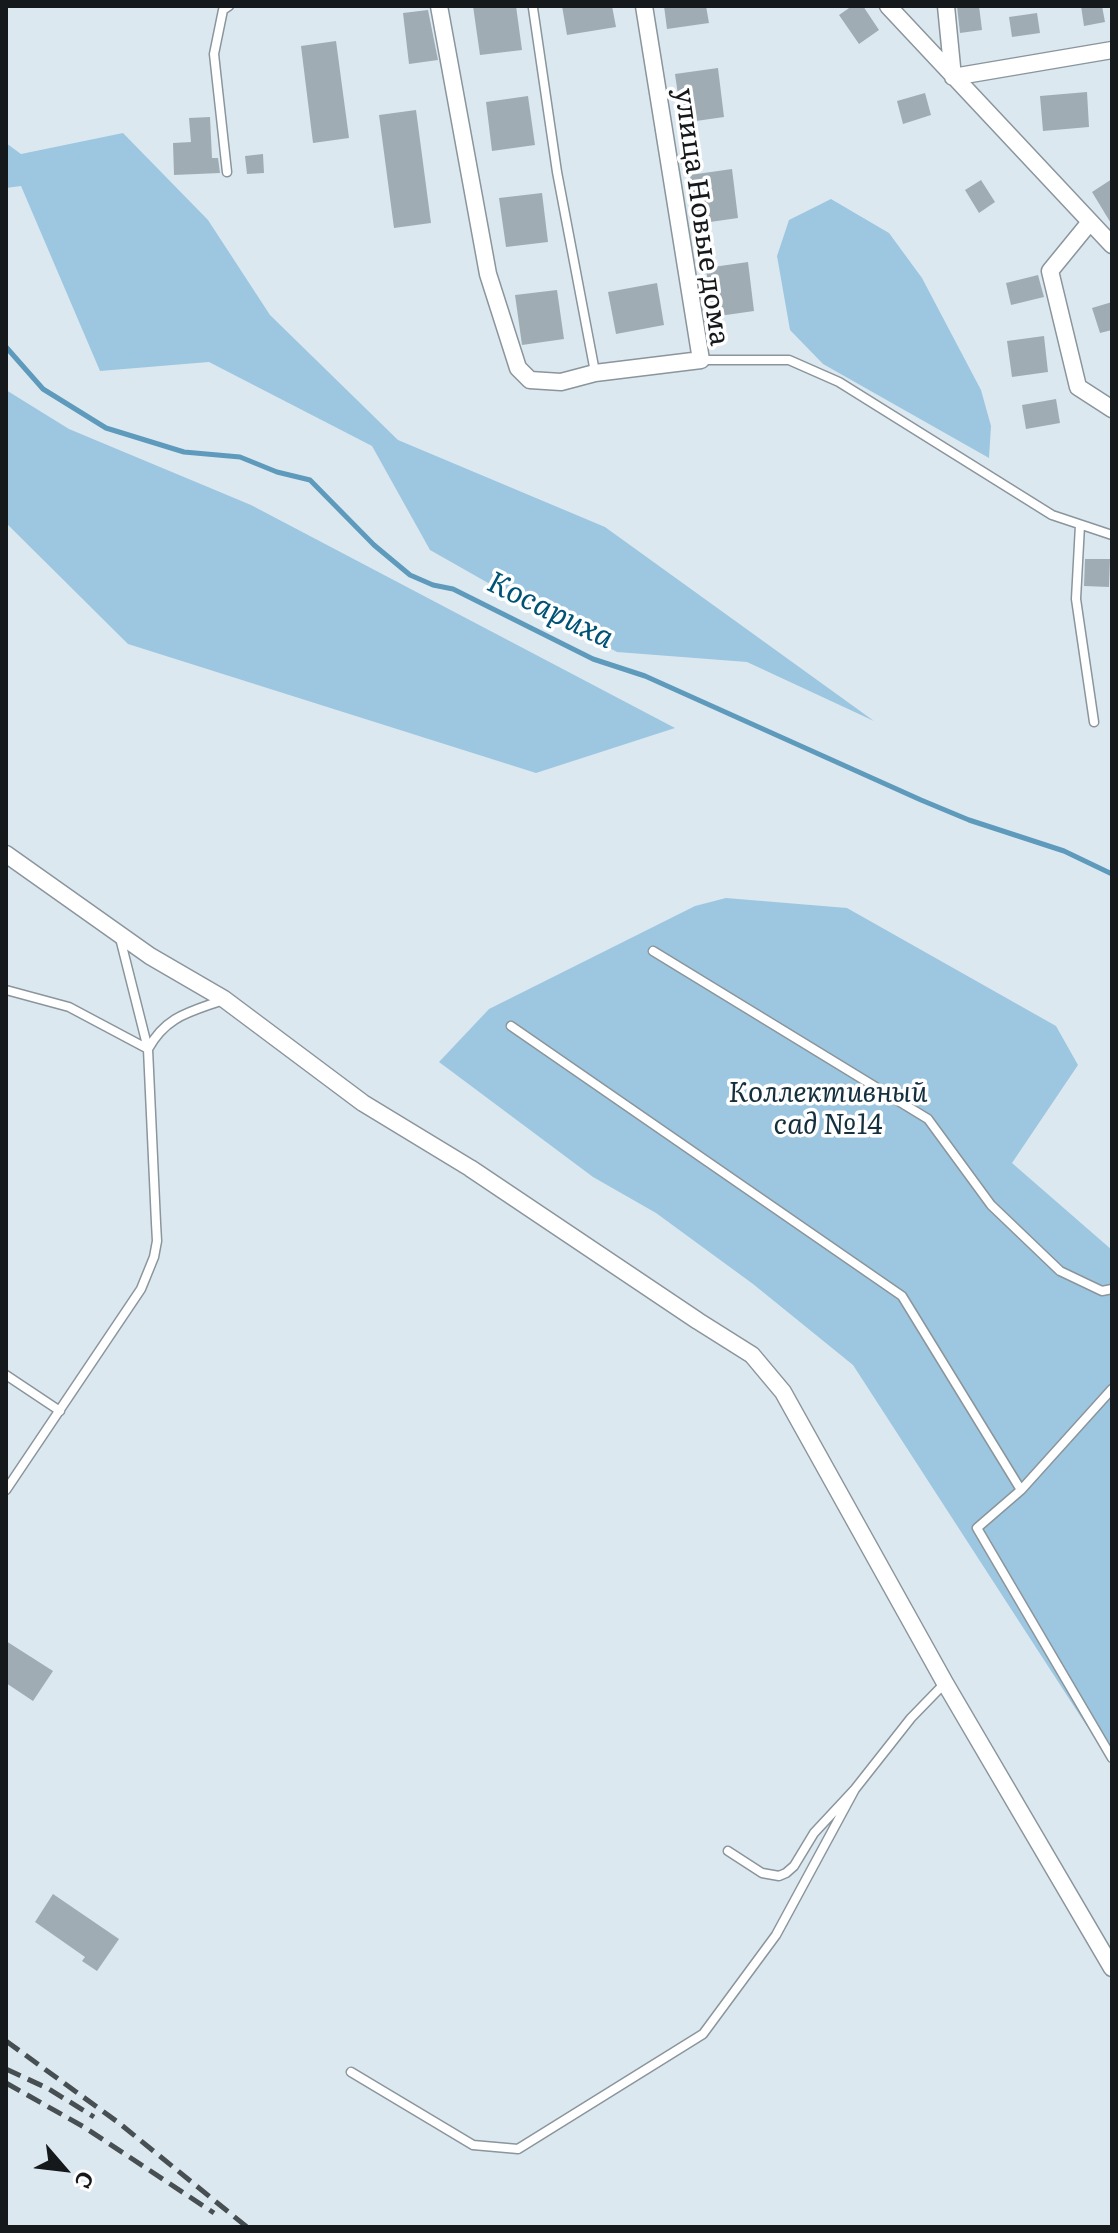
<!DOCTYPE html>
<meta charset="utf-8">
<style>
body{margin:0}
#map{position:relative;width:1118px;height:2233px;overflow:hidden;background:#dce8f0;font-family:Literata,serif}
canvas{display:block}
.frame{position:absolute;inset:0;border:8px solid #15191c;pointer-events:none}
.north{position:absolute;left:24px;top:2129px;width:80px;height:80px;-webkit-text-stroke:6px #fff;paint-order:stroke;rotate:118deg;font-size:22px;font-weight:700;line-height:32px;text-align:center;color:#15191c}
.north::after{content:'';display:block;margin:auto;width:28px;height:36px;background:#15191c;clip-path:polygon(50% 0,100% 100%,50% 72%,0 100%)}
</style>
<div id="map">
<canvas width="1118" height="2233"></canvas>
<div class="frame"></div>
<div class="north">С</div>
</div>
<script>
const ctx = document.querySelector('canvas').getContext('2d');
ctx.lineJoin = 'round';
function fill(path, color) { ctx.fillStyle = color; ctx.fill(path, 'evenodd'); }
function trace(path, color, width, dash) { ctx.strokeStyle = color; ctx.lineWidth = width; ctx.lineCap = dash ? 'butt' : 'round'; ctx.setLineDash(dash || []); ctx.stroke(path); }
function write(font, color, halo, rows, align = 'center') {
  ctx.font = font + ' Literata,serif'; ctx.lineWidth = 7; ctx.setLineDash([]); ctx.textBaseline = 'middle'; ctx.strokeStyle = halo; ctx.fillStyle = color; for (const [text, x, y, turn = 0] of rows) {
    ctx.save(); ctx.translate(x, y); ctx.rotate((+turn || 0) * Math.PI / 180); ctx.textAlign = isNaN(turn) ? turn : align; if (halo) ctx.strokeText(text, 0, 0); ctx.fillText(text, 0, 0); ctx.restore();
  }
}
fill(new Path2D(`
 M123 133 208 220 270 315 398 440 605 527 874 721 747 662 617 652 497 588 430 550 372 446 209 362 100 371 21 186 6 188V143L21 154Z
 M831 199 889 233 922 278 981 390 991 426 989 458 823 364 790 330 777 256 789 220Z
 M6 390 69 429 251 505 675 728 536 773 128 644 6 523Z
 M726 898 847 908 1056 1026 1078 1065 1012 1163 1112 1250V1765L853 1365 753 1284 656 1213 593 1177 439 1062 489 1009 695 906Z`), '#9dc7e0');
trace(new Path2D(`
 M6 347 43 389 106 428 184 452 240 457 277 472 310 480 374 545 410 575 433 585 453 589 593 659 645 676 921 800 969 820 1064 851 1112 874`), '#5e9abc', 5);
fill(new Path2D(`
 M473 6H516L522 50 480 55Z
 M562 6H612L616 27 567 35Z
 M664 6H706L709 23 667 29Z
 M852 6H863L879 30 859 44 839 15Z
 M957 6H979L982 30 960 33Z
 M1081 6H1102L1105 22 1084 26Z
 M428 10 438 60 409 64 403 13Z
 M1037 13 1040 33 1012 37 1009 17Z
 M336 41 349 138 313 143 301 46Z
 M718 68 724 117 682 123 675 74Z
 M1087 92 1089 127 1043 131 1040 96Z
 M925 93 931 115 903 124 897 101Z
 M528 96 535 145 492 151 486 102Z
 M416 110 431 223 394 228 379 115Z
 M210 117 212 158H218L220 173 174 175 173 143 191 142 189 118Z
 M263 154 264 173 247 174 245 156Z
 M732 169 738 218 696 224 690 175Z
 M1112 179V225L1092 192Z
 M981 180 995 202 979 213 965 190Z
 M542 193 548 242 506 247 499 198Z
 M748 262 754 311 712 317 706 268Z
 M1038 275 1044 297 1011 305 1006 283Z
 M657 283 664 325 616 334 608 292Z
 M557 290 564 339 522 345 515 295Z
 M1112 302V330L1100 333 1092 308Z
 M1044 336 1048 372 1012 377 1007 341Z
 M1056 399 1060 423 1026 429 1022 405Z
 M1085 559H1110L1109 587 1084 586Z
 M6 1641 53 1671 33 1701 6 1683Z
 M53 1894 119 1939 97 1971 82 1961 85 1957 35 1922Z`), '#a0acb3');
const lane = new Path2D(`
 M533 8 557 172 595 372
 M227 172 214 54 223 10 229 6
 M701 360H789L839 382 1052 515 1112 535
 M1080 525 1076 599 1094 722
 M653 951 928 1119 991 1205 1060 1271 1102 1291 1112 1289
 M6 990 69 1007 148 1049C166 1016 190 1012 223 1000
 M511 1026 902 1296 1021 1490
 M6 1375 60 1411
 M1112 1389 1021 1490 977 1528 1112 1758
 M6 1490 141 1289 154 1257 157 1241 156 1223 148 1049 120 938
 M728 1851 762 1873 779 1876 786 1873 794 1866 814 1833 855 1789 911 1718 945 1683
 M351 2072 473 2145 518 2149 703 2034 776 1935 855 1789`);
const street = new Path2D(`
 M439 6 488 274 518 368 530 380 561 382 595 373 701 360 644 6
 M888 6 1112 245
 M946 6 953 77 1112 50
 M1090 222 1050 271 1078 387 1112 409
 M6 854 150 956 224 999 363 1103 470 1168 698 1321 752 1355 783 1392 945 1683 1112 1968`);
trace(lane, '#8a959c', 11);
trace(street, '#8a959c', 19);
trace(lane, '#fff', 8);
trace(street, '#fff', 16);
trace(new Path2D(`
 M6 2041 119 2123 247 2227
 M6 2069 49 2089 94 2117
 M6 2083 84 2127 214 2213`), '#484f53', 5, [16, 8]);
write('28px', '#15191c', '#fff', [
 ["улица Новые дома",701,217,82]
]);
write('italic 28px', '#14303f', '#fff', [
 ["Коллективный",828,1094],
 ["сад №14",828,1126]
]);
write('italic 30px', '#005375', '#fff', [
 ["Косариха",550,611,26]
]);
</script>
